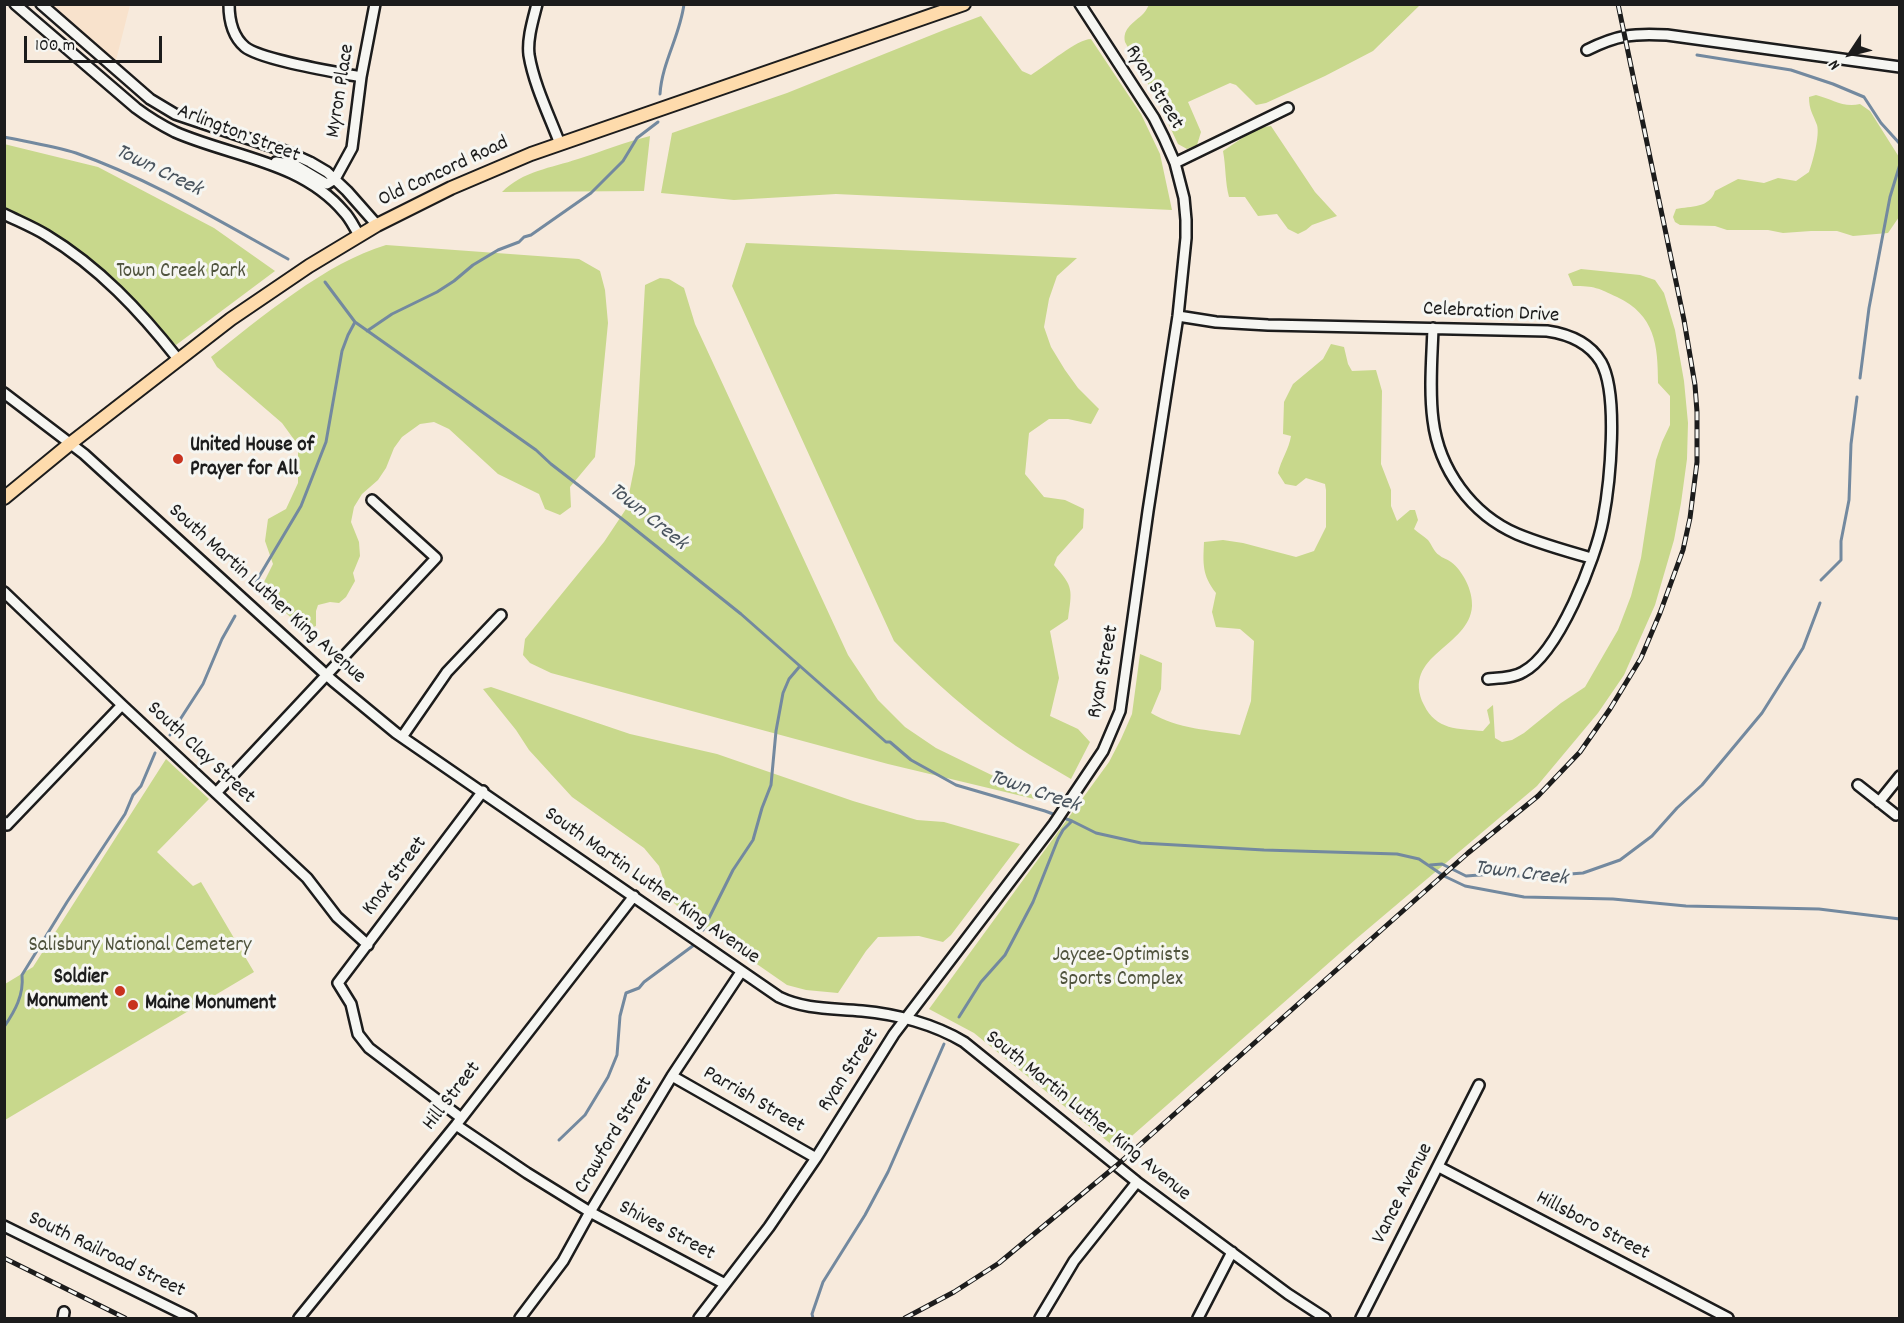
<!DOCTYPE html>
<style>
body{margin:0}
#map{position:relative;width:1904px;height:1323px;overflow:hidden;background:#f7eadc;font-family:Dekko,sans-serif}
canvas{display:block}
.frame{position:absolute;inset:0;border:6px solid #1c1c1c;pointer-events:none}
.north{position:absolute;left:1820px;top:24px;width:60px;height:60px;-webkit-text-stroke:4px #f6f6f2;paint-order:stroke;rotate:235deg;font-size:16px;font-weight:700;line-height:24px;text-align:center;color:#1c1c1c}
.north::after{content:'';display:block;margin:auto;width:21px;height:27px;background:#1c1c1c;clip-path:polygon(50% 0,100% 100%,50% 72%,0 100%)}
.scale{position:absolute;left:24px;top:36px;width:138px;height:27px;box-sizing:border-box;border:3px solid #1c1c1c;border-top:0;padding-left:8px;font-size:18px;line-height:21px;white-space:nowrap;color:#1c1c1c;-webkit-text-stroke:4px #f6f6f2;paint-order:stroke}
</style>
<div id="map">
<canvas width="1904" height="1323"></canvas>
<div class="frame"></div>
<div class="north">N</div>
<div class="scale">100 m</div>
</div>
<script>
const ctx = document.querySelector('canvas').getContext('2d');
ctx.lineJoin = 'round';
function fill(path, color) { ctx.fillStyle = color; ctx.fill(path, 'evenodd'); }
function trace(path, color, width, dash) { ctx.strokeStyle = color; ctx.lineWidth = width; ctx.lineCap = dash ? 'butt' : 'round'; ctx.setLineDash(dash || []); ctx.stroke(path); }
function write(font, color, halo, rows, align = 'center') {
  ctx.font = font + ' Dekko,sans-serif'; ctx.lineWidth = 6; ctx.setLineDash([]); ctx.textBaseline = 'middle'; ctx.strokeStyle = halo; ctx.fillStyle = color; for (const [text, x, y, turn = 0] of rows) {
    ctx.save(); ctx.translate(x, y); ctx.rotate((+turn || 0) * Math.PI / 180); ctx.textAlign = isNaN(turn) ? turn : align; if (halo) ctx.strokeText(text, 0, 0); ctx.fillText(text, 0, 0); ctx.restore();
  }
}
fill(new Path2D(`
 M41 5H130L114 68Z`), '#f8e2cc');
fill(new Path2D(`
 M1149 5V4L1420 5 1373 51 1325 76 1266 103 1256 105 1236 85 1230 83 1188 102 1201 132 1197 145 1187 149 1178 144 1159 104 1125 42C1122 28 1135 22 1143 14 1146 11 1147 8 1149 5Z
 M981 16 1022 71 1031 75C1046 66 1077 39 1091 39L1141 114 1160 154 1172 210 836 194 734 200 661 193 672 133 787 93 944 30Z
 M1816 95C1832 99 1843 108 1860 104L1870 111 1899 157V217L1888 233 1853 236 1837 231H1811L1783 233 1768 230H1727L1715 226 1680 225 1675 222 1673 217 1676 209C1691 206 1710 208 1715 191L1738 179 1764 183 1778 178 1796 181 1809 172C1813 161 1820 135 1817 125 1813 114 1809 110 1809 97Z
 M1271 126 1315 192 1337 216 1312 225 1306 230 1298 234 1288 229 1277 214 1258 216 1245 197H1229C1225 182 1226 167 1223 151L1257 128Z
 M650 136 644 191 502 192C523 171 551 168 578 159 603 151 625 142 650 136Z
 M4 144 98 167 214 228 275 271 176 345 117 289 46 235 5 214Z
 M746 243 1077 258 1057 276 1049 299 1044 327 1051 347 1065 370 1078 388 1099 409 1091 424 1068 419H1049L1029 433 1025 474 1044 497 1065 500 1084 509 1083 528 1057 557 1054 565C1074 587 1072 590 1068 619L1050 631 1059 678 1050 716 1078 729 1090 742 1071 779C1053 768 1034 758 1016 746 972 716 931 679 894 641L732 286Z
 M386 245 579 259 600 271 605 290 608 323 595 457 570 487 571 507 560 515 545 509 539 494 498 474 449 429 434 422 420 424 402 437 394 448 386 468 378 480 362 494 354 507 351 522 359 542 360 556 353 573 355 581 346 597 339 603 330 602 318 605 316 611V626L305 630 260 590 273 564 265 541 268 519 286 509 298 483V445L282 423 217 367 211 357C259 319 327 262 386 245Z
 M1581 269 1640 275 1655 280 1664 293 1675 330 1684 381 1688 423 1687 459 1681 503 1674 540 1655 605 1624 675 1598 713 1537 786 1356 939 1117 1149 974 1033 929 1009 1109 762 1121 739 1132 714 1140 654 1162 663 1161 689 1151 713C1177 729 1211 730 1240 735L1251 701 1254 641 1240 629 1216 627 1212 612 1216 593C1202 575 1203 564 1204 542L1223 540 1243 543 1296 557 1314 551 1326 527V490L1325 484 1306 478 1296 486 1285 484 1278 473C1281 460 1289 449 1291 436L1283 434 1284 402 1293 384 1323 359 1331 344 1344 347 1348 364 1352 371 1376 370 1382 391 1381 464 1391 490V506L1397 521 1410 510H1415L1418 520 1414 529C1418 533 1424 536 1428 540 1432 545 1434 552 1439 555 1442 558 1447 559 1451 562 1463 571 1473 591 1472 606 1470 647 1400 655 1424 705 1436 730 1458 729 1483 731L1490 723 1487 710 1493 705 1495 738 1502 742 1512 740 1524 733 1561 703 1585 687 1618 630 1631 596 1641 558 1656 460 1662 442 1670 425V396L1658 383C1658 345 1655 315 1617 297 1598 288 1595 286 1573 286L1568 274Z
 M660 278 669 279 684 288 695 324 848 655 878 700 905 727 936 748 1047 802 888 764 551 673 530 663 523 655 525 639 604 542 626 509 635 464 645 285Z
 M491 687 630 734 717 754 853 801 917 820 944 822 1020 844 951 935 943 942 919 936 878 937 866 951 838 993 806 990 787 985 689 917 674 903 666 887 659 866 644 848 572 797 529 750 516 730 483 689Z
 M166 759 209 799 157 852 193 886 201 882 254 972 5 1120V984L33 967Z`), '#c8d88c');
trace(new Path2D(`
 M1697 55 1791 70 1833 84 1864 97 1881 123 1900 144
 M660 94C662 62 680 36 684 4
 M4 137C28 142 53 146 76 153 150 179 219 221 288 259
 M325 282 355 322 536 450 551 464 626 522 741 614 886 742H890L911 760 956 785 1045 811 1072 821 1096 833 1141 843 1264 850 1397 854 1419 859 1444 876 1465 886 1524 897 1613 899 1686 906 1819 909 1900 919
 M367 331 392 314 437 292 454 281 473 265 498 250 519 242 524 237 531 235 591 193 623 161 637 138 658 122
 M1860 378 1869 308 1890 197 1900 164
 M1821 580 1841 560V541L1849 500 1851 444 1857 397
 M254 585 301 506 326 442 342 351 348 335 355 322
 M170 735 203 684 222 639 235 616
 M1430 865 1442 864 1466 876 1493 874 1531 877 1583 873 1620 860 1652 836 1677 808 1702 785 1762 713 1803 648 1820 603
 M703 930 733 870 753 840 762 808 771 785 776 731 783 693 789 679 800 666
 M959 1017 981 982 1005 955 1033 902 1058 839 1063 830 1072 821
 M4 1027C15 1011 24 995 22 975L67 902 125 814 133 795 141 786 155 753
 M559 1140 585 1115 608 1077 617 1055 620 1016 626 993 639 988 644 982 694 945
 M813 1318 812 1314 823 1282 865 1215 888 1172 944 1044`), '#73899f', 3);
const minor = new Path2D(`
 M15 4 136 108C148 117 161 125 175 132 232 157 301 161 344 212 350 218 354 227 359 235
 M41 4 150 99 175 114 288 152 310 162 327 172 347 191 377 225
 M229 4C229 20 232 36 245 47 261 60 337 72 361 77
 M537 4C533 20 527 39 529 55 534 85 549 115 560 144
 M1587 50C1617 35 1633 33 1667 35L1900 67
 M276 162 295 165 327 184 335 179 352 148 361 77 375 4
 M1175 163 1288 108
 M4 214C18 221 33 227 46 235 99 267 140 311 178 359
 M1178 316 1216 322 1268 325 1547 331C1568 334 1589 342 1601 362 1619 394 1610 483 1603 520 1596 558 1558 654 1523 672 1513 678 1500 678 1488 679
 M1433 328C1432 358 1429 390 1433 420 1439 469 1471 514 1517 534 1541 544 1566 551 1591 558
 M4 393 84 454 333 681 396 733 779 997C806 1010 833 1008 862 1011 896 1014 934 1024 964 1042L1137 1182 1288 1294 1325 1318
 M4 592 122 705 307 878 337 917 368 945
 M402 737 447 672 501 615
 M1858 785 1896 815
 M216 793 436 558 372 500
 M1879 802 1900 776
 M4 822 7 825 122 705
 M672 1076 816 1158
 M460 1117 369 1048 358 1034 351 1004 338 983 483 791
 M456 1125 527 1173 590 1212 725 1284
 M1439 1167 1728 1318
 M4 1226 191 1318
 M63 1318 64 1312
 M299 1318 456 1125 634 896
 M520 1318 563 1261 590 1212 672 1076 741 972
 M699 1318 769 1227 816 1158 894 1034 1054 824 1103 751 1120 711 1148 511 1178 316 1186 238V220L1184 198 1175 163 1164 138 1154 118 1080 4
 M1040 1318 1074 1261 1137 1182
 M1198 1318 1232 1252
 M1361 1318 1479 1085`);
const major = new Path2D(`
 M4 498 71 443 231 319 309 266 377 225 451 188 531 154 964 4`);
trace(minor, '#1c1c1c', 14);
trace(major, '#1c1c1c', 16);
trace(minor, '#f6f6f2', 9);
trace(major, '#fedbac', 12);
const rail = new Path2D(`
 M4 1258 125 1318
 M905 1318 954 1292 999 1263 1116 1166 1468 853 1538 796 1580 752 1610 709 1641 658 1660 613 1683 550 1690 518 1697 462V412L1695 385 1684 320 1618 4`);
trace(rail, '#1c1c1c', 5);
trace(rail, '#f6f6f2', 3, [9]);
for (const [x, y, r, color] of [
 [178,459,6,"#c8321e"],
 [120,991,6,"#c8321e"],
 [133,1005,6,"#c8321e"]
]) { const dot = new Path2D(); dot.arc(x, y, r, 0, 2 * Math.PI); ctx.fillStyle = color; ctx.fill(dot); trace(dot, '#f6f6f2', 2); }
write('21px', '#1c1c1c', '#f6f6f2', [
 ["Ryan Street",1153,88,59],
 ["Myron Place",342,91,-81],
 ["Arlington Street",238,135,21],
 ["Old Concord Road",444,173,-25],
 ["Celebration Drive",1491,314,3],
 ["South Martin Luther King Avenue",266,595,42],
 ["Ryan Street",1105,672,-79],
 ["South Clay Street",200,754,43],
 ["Knox Street",396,877,-53],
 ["South Martin Luther King Avenue",651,887,35],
 ["Ryan Street",850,1071,-57],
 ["Hill Street",453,1097,-52],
 ["Parrish Street",753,1101,30],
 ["South Martin Luther King Avenue",1087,1117,39],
 ["Crawford Street",615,1136,-59],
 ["Vance Avenue",1404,1194,-63],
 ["Hillsboro Street",1592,1227,28],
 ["Shives Street",666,1232,28],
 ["South Railroad Street",106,1256,26]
]);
write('21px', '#50543e', '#f6f6f2', [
 ["Town Creek Park",181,273],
 ["Salisbury National Cemetery",140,947],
 ["Jaycee-Optimists",1121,957],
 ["Sports Complex",1121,981]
]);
write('bold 21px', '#1c1c1c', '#f6f6f2', [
 ["United House of",190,447],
 ["Prayer for All",190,471],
 ["Soldier",108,979,"right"],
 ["Monument",108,1003,"right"],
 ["Maine Monument",145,1005]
], 'left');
write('italic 22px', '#48535d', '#f6f6f2', [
 ["Town Creek",158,172,26],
 ["Town Creek",647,518,39],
 ["Town Creek",1034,793,19],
 ["Town Creek",1521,875,7]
]);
</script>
